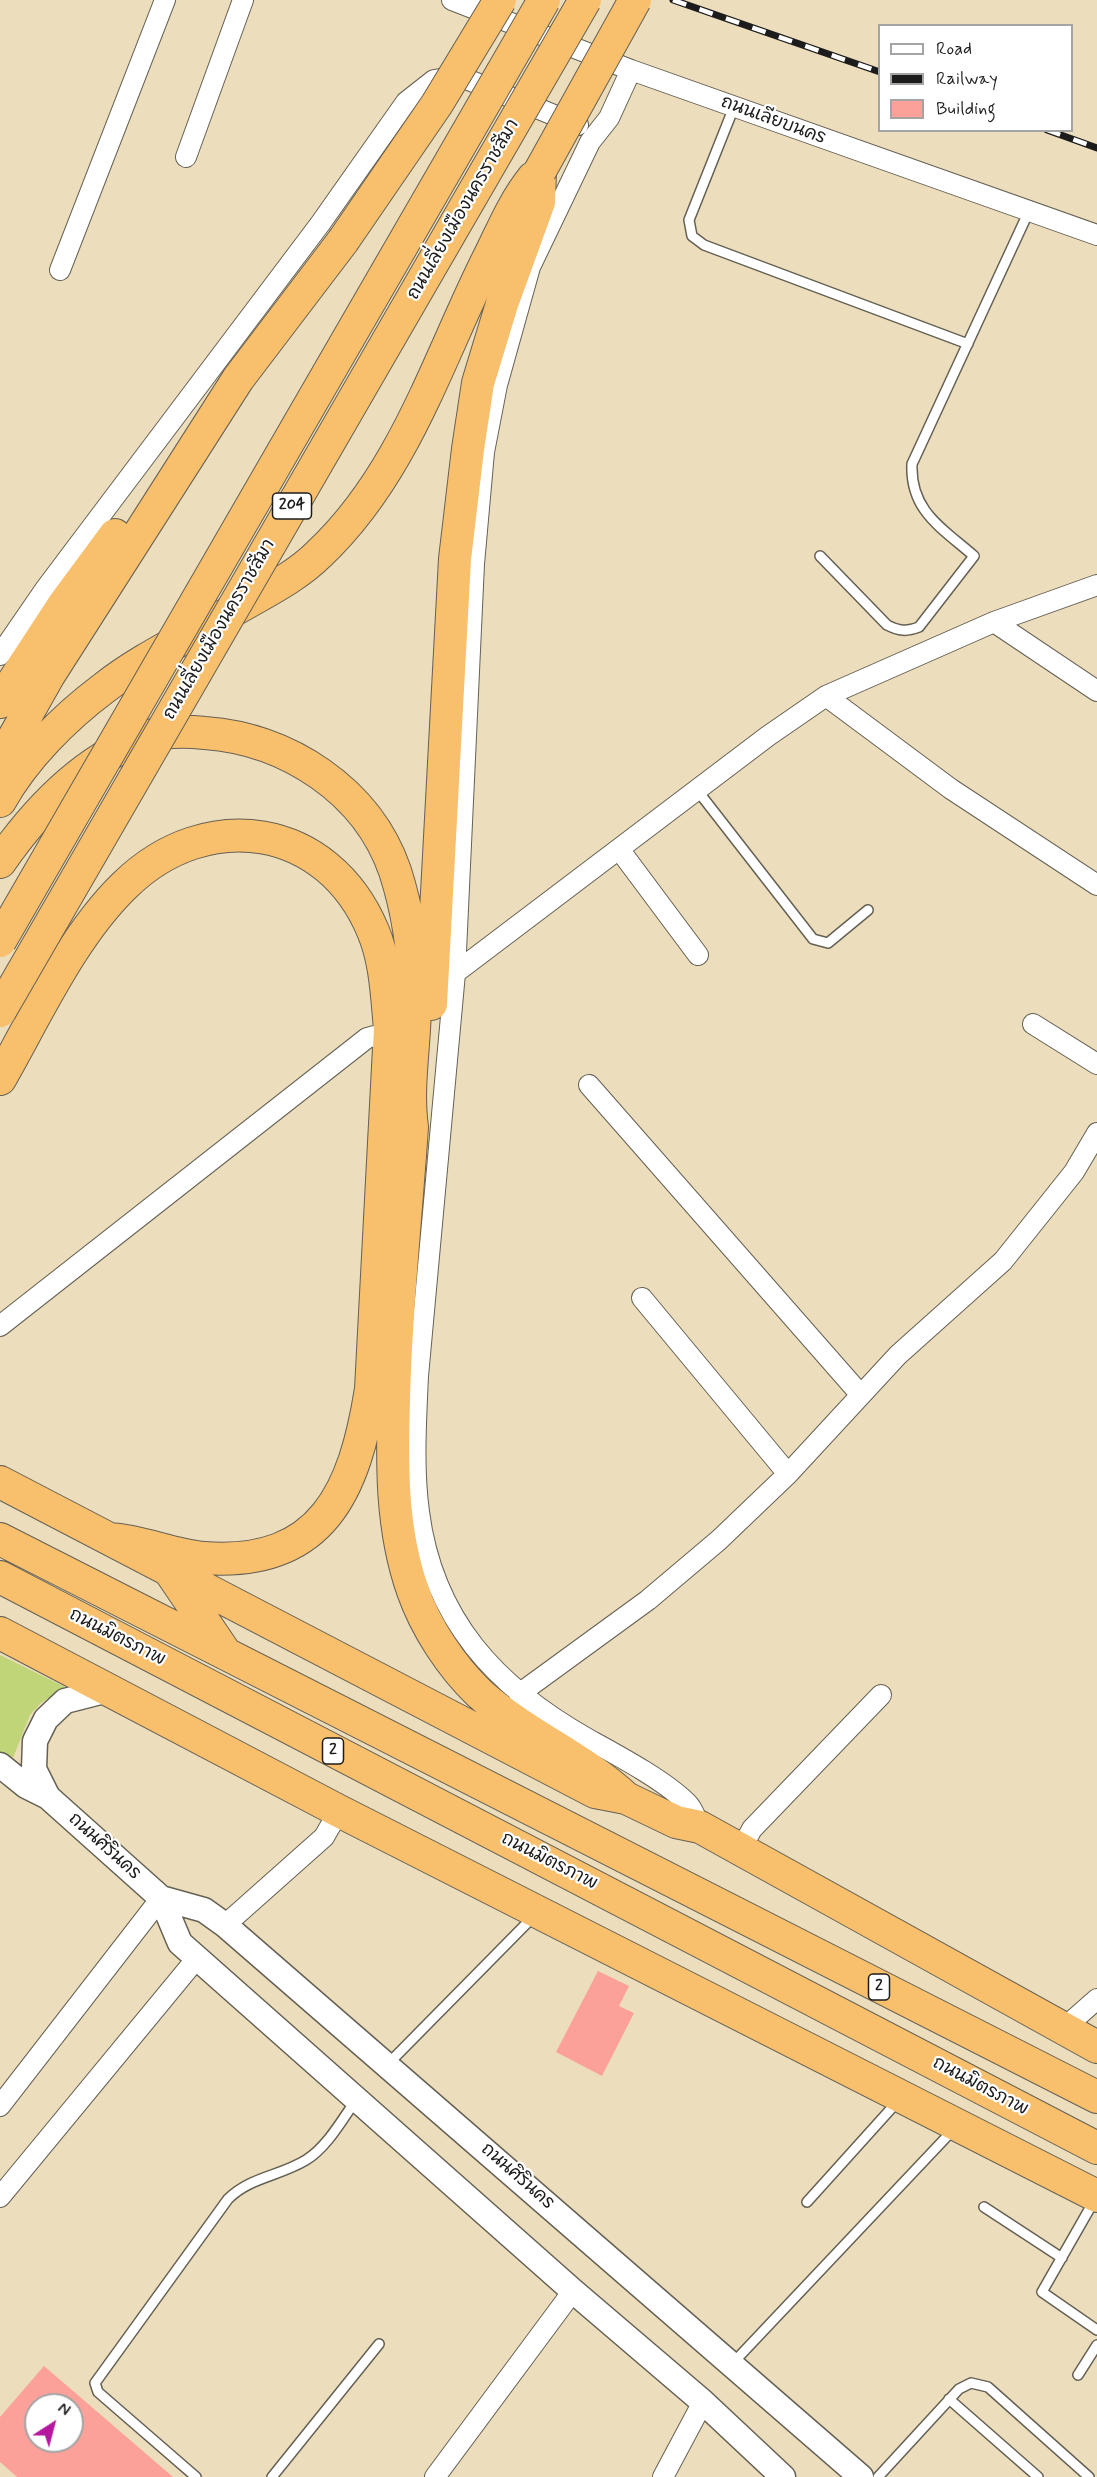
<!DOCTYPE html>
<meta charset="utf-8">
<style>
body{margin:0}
#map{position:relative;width:1097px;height:2477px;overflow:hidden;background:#ecdebc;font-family:Mynerve,sans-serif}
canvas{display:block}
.legend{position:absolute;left:878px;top:24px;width:195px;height:108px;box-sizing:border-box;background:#fff;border:2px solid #a4a4a4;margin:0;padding:8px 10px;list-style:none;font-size:18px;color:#1c1c1c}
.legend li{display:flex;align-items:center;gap:12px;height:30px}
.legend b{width:30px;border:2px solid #a4a4a4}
.north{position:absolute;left:24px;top:2393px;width:60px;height:60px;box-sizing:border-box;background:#fff;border:2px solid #a4a4a4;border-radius:50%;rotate:36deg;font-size:16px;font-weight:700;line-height:24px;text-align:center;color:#1c1c1c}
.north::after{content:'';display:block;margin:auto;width:21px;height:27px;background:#b5179e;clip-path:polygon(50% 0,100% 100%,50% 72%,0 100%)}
</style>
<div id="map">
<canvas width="1097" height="2477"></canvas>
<ul class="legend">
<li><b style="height:8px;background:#fff"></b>Road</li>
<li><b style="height:8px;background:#1c1c1c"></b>Railway</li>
<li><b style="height:16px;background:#fca19a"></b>Building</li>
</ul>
<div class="north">N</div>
</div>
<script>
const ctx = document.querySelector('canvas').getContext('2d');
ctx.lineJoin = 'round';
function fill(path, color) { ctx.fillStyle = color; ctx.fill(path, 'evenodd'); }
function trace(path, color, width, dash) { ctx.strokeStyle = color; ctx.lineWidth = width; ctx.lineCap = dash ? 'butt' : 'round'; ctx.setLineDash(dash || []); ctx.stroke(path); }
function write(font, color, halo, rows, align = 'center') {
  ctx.font = font + ' Mynerve,"Playpen Sans Thai",sans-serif'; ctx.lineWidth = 4.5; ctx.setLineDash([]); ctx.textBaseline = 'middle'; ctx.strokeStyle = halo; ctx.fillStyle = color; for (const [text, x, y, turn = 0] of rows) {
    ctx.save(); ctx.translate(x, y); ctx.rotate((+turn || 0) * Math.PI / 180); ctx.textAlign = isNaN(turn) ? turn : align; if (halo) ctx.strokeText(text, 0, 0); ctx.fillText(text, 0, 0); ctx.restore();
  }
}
fill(new Path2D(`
 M0 1655 65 1687 41 1703 30 1715 13 1758 0 1753Z`), '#c0d478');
fill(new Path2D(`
 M598 1971 629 1986 619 2006 634 2013 602 2076 556 2052Z
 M44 2366 72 2390 173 2477H17L0 2462V2417ZM36 2405H72V2441H36Z`), '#fca19a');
const service = new Path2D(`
 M734 107 689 220 692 236 704 245 968 344
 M820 556 887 625C899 631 906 632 919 627L974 556C942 528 910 511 912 464L1029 211
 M697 790 813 939 828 943 868 910
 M387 2065 533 1917
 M1094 2201 1042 2292 1097 2330
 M807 2202 898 2101
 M984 2207 1062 2258
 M732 2364 954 2129
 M1078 2375 1097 2345
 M949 2399 1038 2477
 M196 2477 98 2392 95 2383 228 2199C250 2177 280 2176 306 2160 327 2147 342 2120 356 2100
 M272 2477 379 2344
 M878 2477 959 2389 971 2383 988 2387 1089 2477`);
const minor = new Path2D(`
 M452 0 631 70 1097 235
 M631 70 609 118 590 142 530 267 497 385 484 452 474 564 455 973 418 1376C416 1421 413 1468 419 1512 433 1620 496 1687 588 1739 617 1755 664 1780 687 1803 693 1808 696 1819 700 1827
 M186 157 243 0
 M60 270 165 0
 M994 622 1097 691
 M0 655 46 588 320 224 406 102 434 80 459 76 578 125
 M826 696 951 789 1097 885
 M619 849 698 955
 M450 980 455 973 768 736 826 696 994 622 1097 585
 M1033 1024 1097 1064
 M589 1085 860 1394
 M642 1298 788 1474
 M0 1326 367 1038 374 1036
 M519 1694 648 1600 719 1540 788 1474 898 1355 1003 1261 1074 1172 1097 1133
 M741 1849 752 1829 881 1695
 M225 1925 324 1837 339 1811
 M1065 2030 1072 2021 1097 1999
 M0 2106 161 1898
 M0 2197 197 1958
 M435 2477 573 2291
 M663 2477 703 2402`);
const tertiary = new Path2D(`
 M0 1765 26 1786 48 1797 161 1898 180 1943 197 1958 573 2291 703 2402 783 2477
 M48 1797 34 1769 35 1741 46 1719 65 1701 108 1690
 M161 1898 204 1910 225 1925 861 2477`);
const trunk = new Path2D(`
 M0 702 64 604 115 535
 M0 762 49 675 238 379 343 241
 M0 801C24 758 64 718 104 688 142 658 190 636 232 611 261 594 295 578 319 554 402 476 436 365 485 265 500 236 512 204 533 178
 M0 862C37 809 84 759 146 737 163 731 187 731 205 733 287 739 367 790 395 871 408 911 414 954 415 996 416 1040 406 1084 412 1127 406 1218 396 1308 394 1399 392 1463 391 1529 413 1591 426 1628 451 1666 479 1693 524 1734 582 1757 626 1798
 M431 1004 455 559 468 449 478 383 502 304 539 202 540 171
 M0 1079C36 1016 72 936 125 885 207 805 328 823 373 931 386 961 387 998 390 1029L371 1389C355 1490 323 1567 204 1558 172 1555 142 1541 110 1539
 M0 1482 595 1792 626 1798 676 1822 700 1827 1097 2047
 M0 1539 1097 2097
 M171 1573 226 1654
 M0 1577 1097 2148
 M0 1633 339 1811 1097 2196`);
trace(service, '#656054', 12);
trace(minor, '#656054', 22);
trace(tertiary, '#656054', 27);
trace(trunk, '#656054', 34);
trace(service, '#fff', 9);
trace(minor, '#fff', 20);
trace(tertiary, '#fff', 24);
trace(trunk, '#f8bf6c', 32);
const rail = new Path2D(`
 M673 0 880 72
 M1047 130 1097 148`);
trace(rail, '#1c1c1c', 7);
trace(rail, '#fff', 4.5, [14]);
const trunkBridge = new Path2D(`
 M540 171 635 0
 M343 241 437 104 500 0
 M0 941 544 0
 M0 1011 585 0`);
trace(trunkBridge, '#656054', 34, []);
trace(trunkBridge, '#f8bf6c', 32);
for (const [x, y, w] of [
 [292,506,39],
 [333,1751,21],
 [879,1987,21]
]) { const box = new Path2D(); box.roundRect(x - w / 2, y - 13, w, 26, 4.5); ctx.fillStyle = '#fff'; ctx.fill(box); trace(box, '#1c1c1c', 1.5); }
write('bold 16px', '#1c1c1c', null, [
 ["204",292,506],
 ["2",333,1751],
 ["2",879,1987]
]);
write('18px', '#1c1c1c', '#fff', [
 ["ถนนเลียบนคร",773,121,20],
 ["ถนนเลี่ยงเมืองนครราชสีมา",464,210,-60],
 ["ถนนเลี่ยงเมืองนครราชสีมา",220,630,-60],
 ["ถนนมิตรภาพ",117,1638,27],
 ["ถนนศิรินคร",104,1847,42],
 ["ถนนมิตรภาพ",549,1862,27],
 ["ถนนมิตรภาพ",980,2087,28],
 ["ถนนศิรินคร",517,2177,41]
]);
</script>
